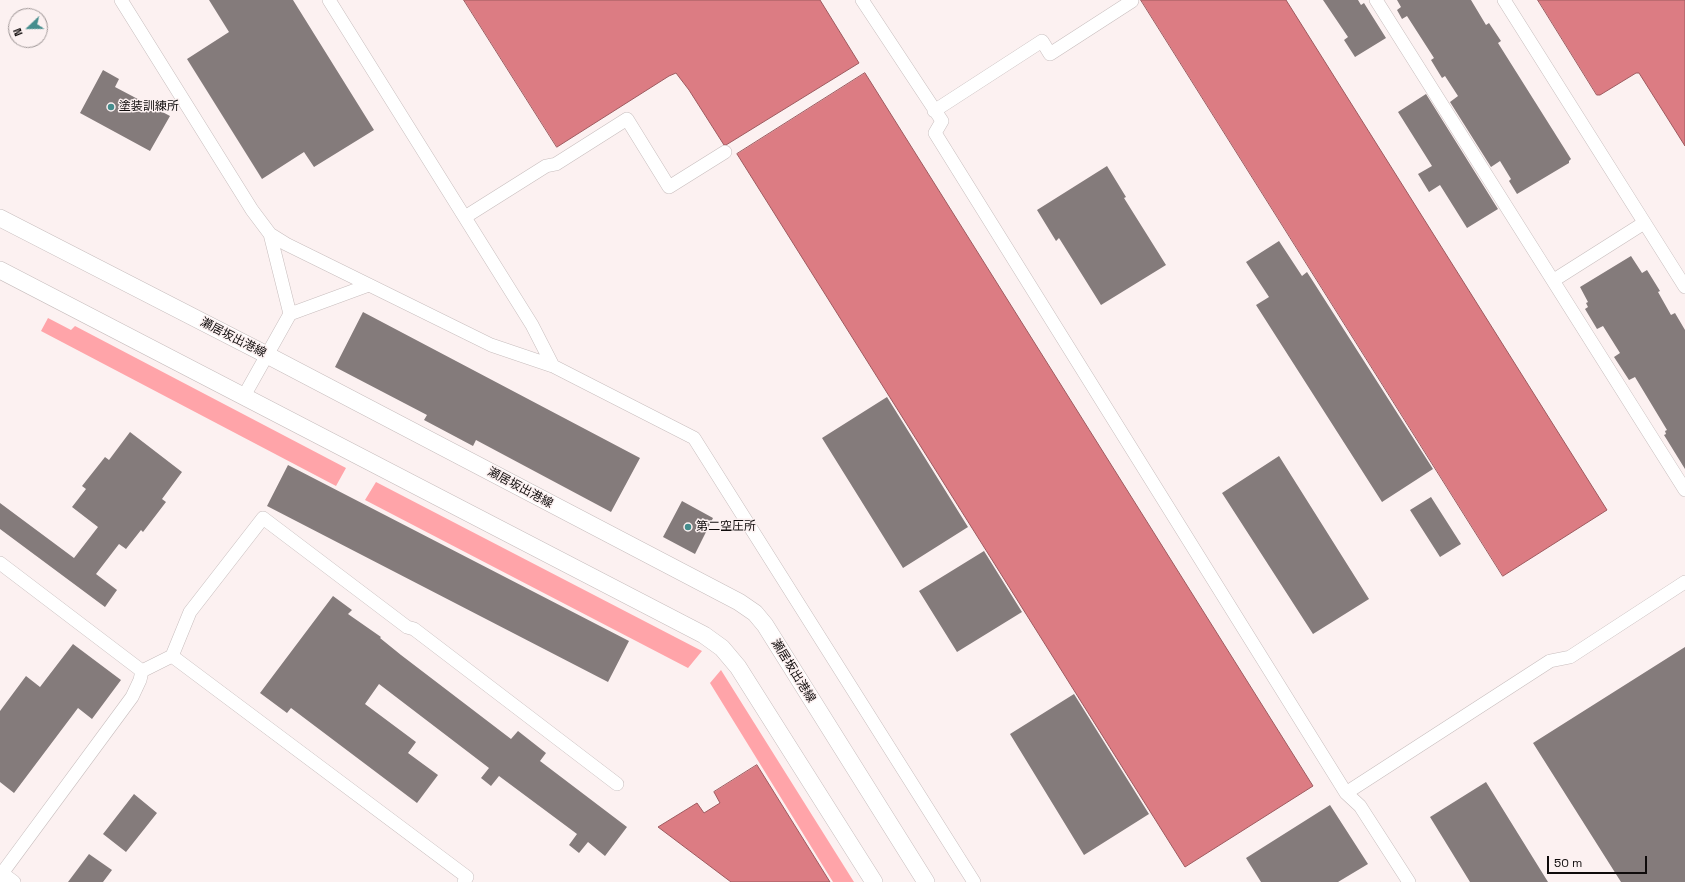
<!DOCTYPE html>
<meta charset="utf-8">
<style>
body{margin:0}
#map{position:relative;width:1685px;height:882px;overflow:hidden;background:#fcf1f1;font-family:"Space Grotesk",sans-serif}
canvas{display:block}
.north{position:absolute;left:8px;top:8px;width:40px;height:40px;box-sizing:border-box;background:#fcf1f1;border:1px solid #9d9595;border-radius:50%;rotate:248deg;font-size:11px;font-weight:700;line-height:16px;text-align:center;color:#0f0b0b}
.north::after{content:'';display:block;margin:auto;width:14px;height:18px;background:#458d8d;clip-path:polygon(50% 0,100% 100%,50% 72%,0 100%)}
.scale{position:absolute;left:1547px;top:856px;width:100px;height:18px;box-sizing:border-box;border:2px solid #0f0b0b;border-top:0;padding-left:5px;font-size:12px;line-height:14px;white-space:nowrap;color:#0f0b0b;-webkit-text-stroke:3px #fcf1f1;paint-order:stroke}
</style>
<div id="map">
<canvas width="1685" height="882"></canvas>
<div class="north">N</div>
<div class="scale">50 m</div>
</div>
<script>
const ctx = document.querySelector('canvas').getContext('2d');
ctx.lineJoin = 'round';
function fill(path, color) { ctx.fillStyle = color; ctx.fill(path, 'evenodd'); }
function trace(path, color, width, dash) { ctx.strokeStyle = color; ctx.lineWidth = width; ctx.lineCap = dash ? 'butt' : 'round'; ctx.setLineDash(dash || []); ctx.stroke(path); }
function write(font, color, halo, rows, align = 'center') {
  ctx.font = font + ' "Space Grotesk","Noto Sans JP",sans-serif'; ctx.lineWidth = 3; ctx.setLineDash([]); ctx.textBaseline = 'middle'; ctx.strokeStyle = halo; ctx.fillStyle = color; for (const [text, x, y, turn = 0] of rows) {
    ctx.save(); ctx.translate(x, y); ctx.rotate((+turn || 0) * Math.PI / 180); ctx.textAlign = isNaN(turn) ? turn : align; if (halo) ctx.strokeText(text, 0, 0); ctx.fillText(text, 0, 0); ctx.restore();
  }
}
fill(new Path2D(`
 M48 318 71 330 75 326 346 468 336 486 41 331Z
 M376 482 702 651 688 668 365 500Z
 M721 670 854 882H833L710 683Z`), '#ffa4a9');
const water = new Path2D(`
 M464 0H820L859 63 726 145H724L689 90 676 73 669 76 557 147Z
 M1141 0H1286L1607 510 1503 576Z
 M1538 0H1685V146L1639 73H1636L1600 95H1597Z
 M865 73 1313 786 1185 867 737 154Z
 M757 765 830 882H731L658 827 697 803 704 813 720 803 714 792Z`);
fill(water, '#dc7c83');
trace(water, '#9e5a5f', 1);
fill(new Path2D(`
 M209 0H293L374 130 314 167 304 152 262 179 187 59 229 32Z
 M1323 0H1358L1361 5 1364 3 1386 38 1355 57 1344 40 1348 37Z
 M1397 0H1471L1486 25 1489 23 1501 41 1498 43 1571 159 1569 161V163L1517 194 1509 181 1511 179 1500 161 1491 167 1450 102 1458 96 1445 76 1442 78 1431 60 1434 58 1407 16 1402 19 1397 10 1401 7Z
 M103 70 119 79 115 87 170 116 150 151 80 113Z
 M1426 94 1498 209 1467 228 1440 185 1429 192 1418 174 1432 166 1398 112Z
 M1107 166 1126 197 1124 198 1166 265 1101 305 1059 238 1056 241 1037 210Z
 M1279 241 1302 276 1307 272 1433 469 1382 502 1256 305 1269 297 1246 262Z
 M1631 256 1642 273 1647 270 1660 291 1658 292 1671 315 1675 313 1685 330V469L1664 435 1666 434 1665 431 1667 430 1635 377 1629 380 1614 357 1620 353 1603 326 1597 329 1585 309 1588 307 1586 303 1588 302 1580 287Z
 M363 312 640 458 611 512 476 440 473 446 424 420 427 415 335 367Z
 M887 397 968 527 903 568 822 438Z
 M130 432 182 472 162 499 166 502 143 532 141 530 126 549 119 544 96 574 117 590 105 607 0 529V503L74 558 98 527 72 507 86 489 82 486 105 457 109 460Z
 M1279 456 1369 599 1313 634 1222 493Z
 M288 465 629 641 608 682 267 506Z
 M1431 497 1461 544 1440 557 1410 510Z
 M682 501 713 518 695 554 663 537Z
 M984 551 1022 612 957 652 919 591Z
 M333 596 352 610 348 614 381 637 380 638 401 655 511 739 518 731 546 753 540 761 627 827 605 856 588 842 579 853 569 845 577 834 499 776 491 786 481 778 489 768 379 684 365 704 416 742 408 753 438 775 417 803 291 708 287 713 260 693Z
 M73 644 121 680 92 719 78 708 14 793 0 782V711L26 676 40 687Z
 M1685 647V882H1621L1533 743Z
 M1074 694 1149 814 1084 855 1010 734Z
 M1486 782 1548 882H1470L1430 817Z
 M134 794 157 813 126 852 103 834Z
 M1330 805 1368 864 1338 882H1261L1246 858Z
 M89 854 112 870 103 882H68Z`), '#847b7b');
const minor = new Path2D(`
 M121 0 252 210 270 234 286 244 491 345 553 366 694 438 974 882
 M329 0 532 325 553 366
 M862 0 942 121 935 133 1346 793 1360 806 1409 882
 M1376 0 1685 490
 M1504 0 1685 287
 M934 111 1042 41 1050 54 1132 1
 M465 217 546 166 556 164 627 119 669 187 725 152
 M270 234 290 314 369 285
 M1554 280 1644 223
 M244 396 290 314
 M0 563 142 671
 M172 656 190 612 263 518 407 627 414 629 617 784
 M142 671 172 656 467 877 464 882
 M1346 793 1550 661 1570 657 1685 582
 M2 873 14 882
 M0 876 132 697 140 680 142 671`);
const major = new Path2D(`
 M0 218 267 355 739 602 755 613 765 625 926 882
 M0 270 704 635 722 648 738 667 874 882`);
trace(minor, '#c7bdbd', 14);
trace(major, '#c7bdbd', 18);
trace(minor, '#fff', 13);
trace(major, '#fff', 17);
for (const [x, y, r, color] of [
 [111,107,4,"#458d8d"],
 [688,527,4,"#458d8d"]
]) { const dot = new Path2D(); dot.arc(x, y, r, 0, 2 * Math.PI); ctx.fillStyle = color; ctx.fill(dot); trace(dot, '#fcf1f1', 1.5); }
write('12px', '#0f0b0b', '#fcf1f1', [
 ["塗装訓練所",119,107],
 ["第二空圧所",696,527]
], 'left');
write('12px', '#0f0b0b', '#fcf1f1', [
 ["瀬居坂出港線",233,338,27],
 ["瀬居坂出港線",520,488,28],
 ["瀬居坂出港線",793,671,58]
]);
</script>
